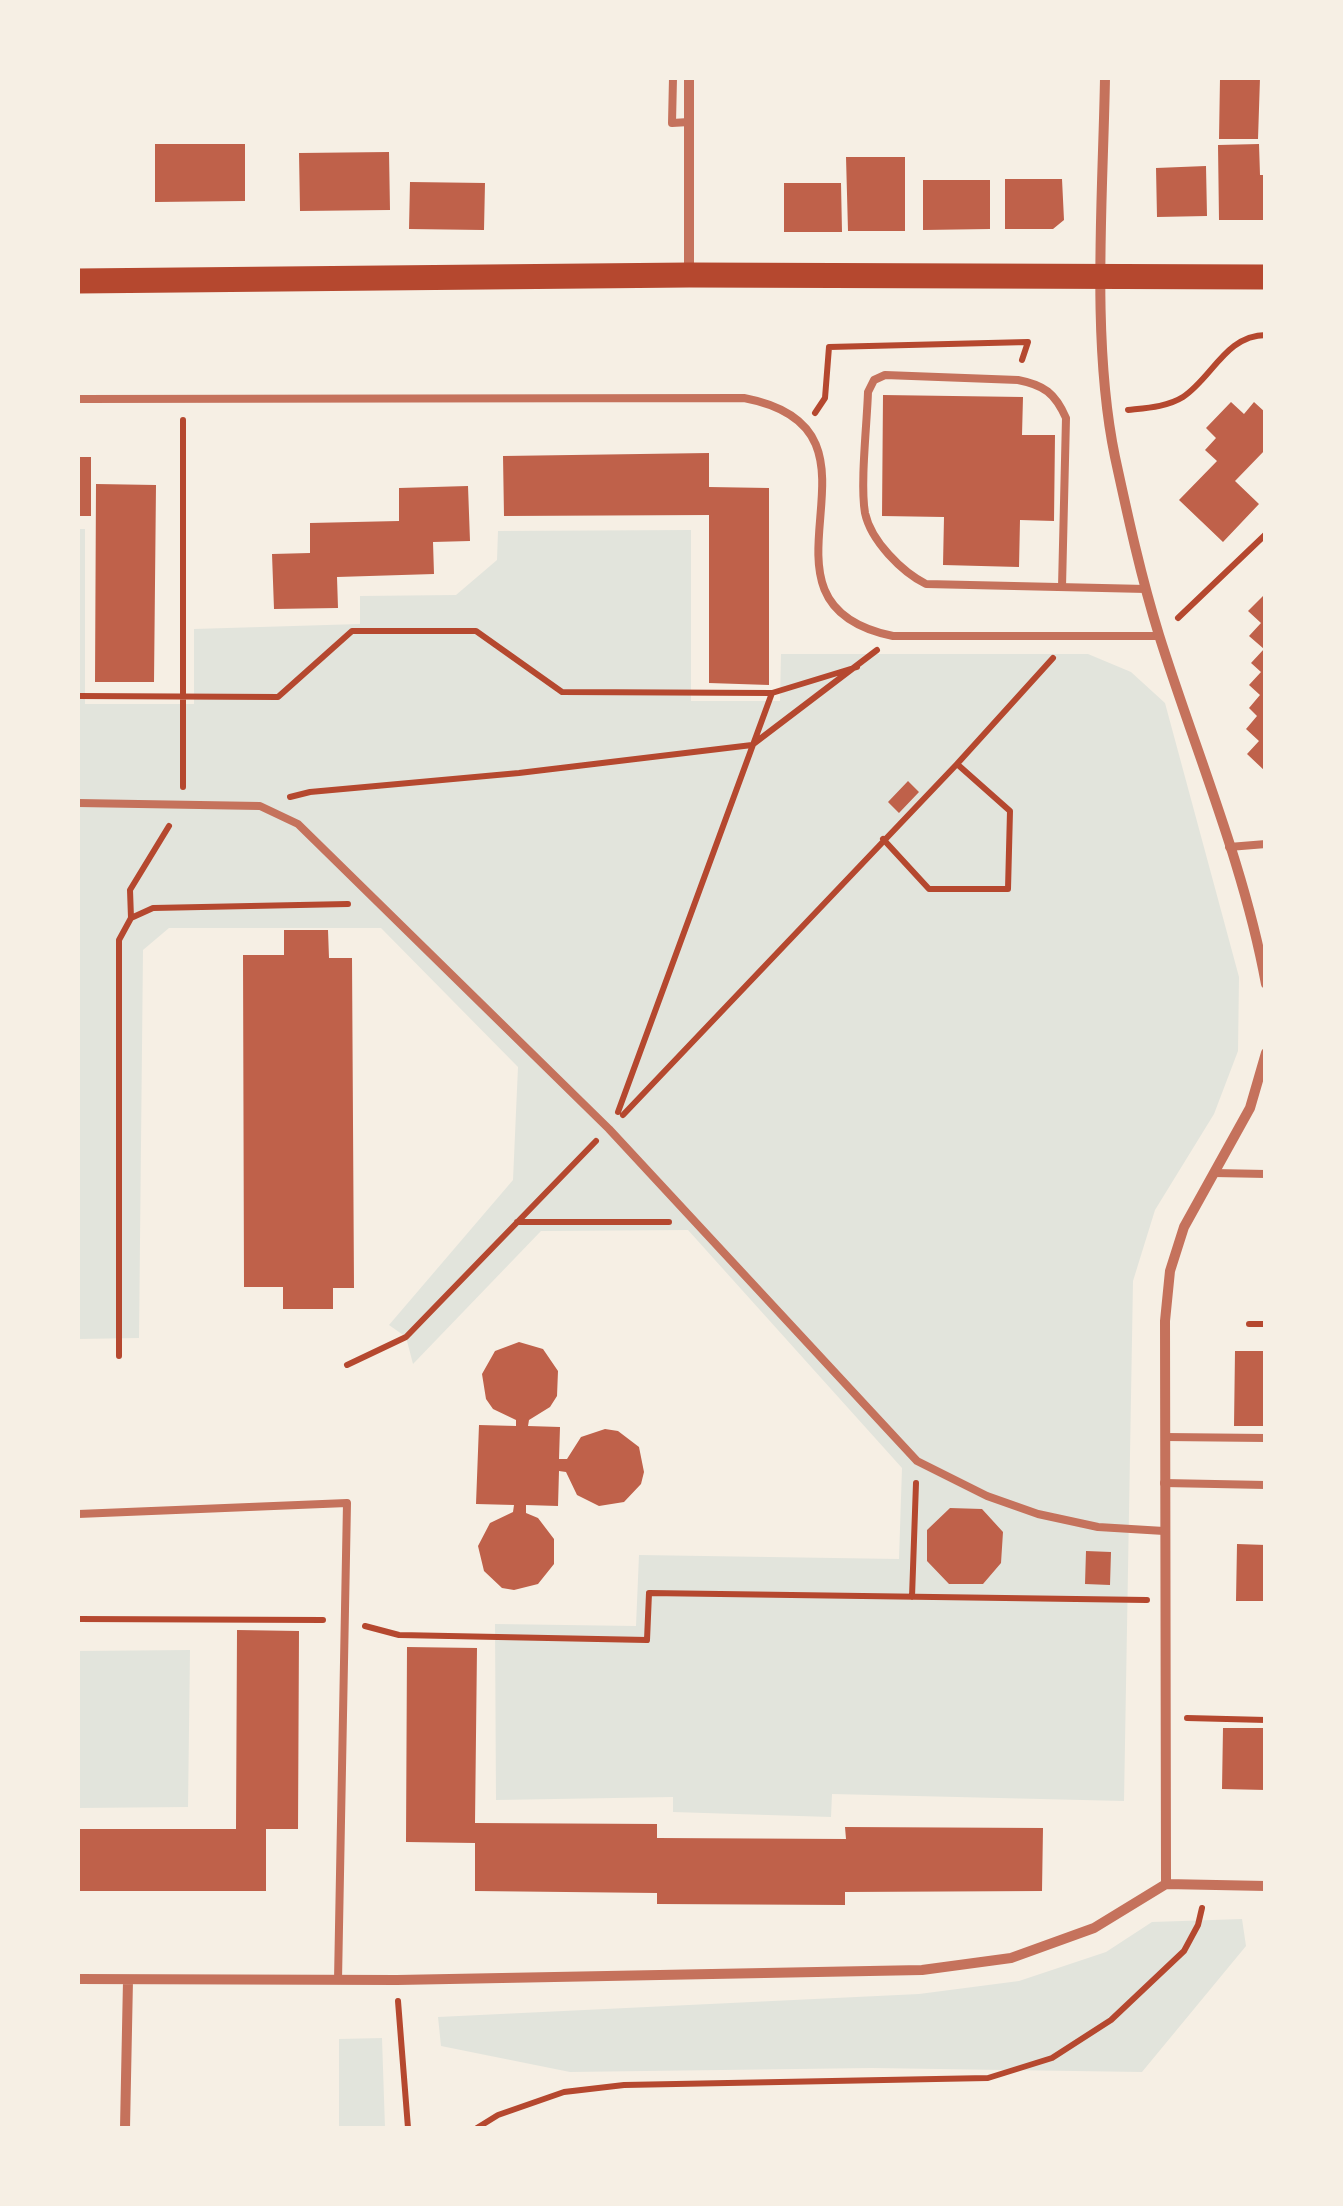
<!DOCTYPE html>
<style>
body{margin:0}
#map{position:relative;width:1343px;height:2206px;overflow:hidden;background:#f6efe4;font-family:Lato,sans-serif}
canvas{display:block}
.frame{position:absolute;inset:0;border:80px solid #f6efe4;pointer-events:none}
</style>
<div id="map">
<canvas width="1343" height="2206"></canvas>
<div class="frame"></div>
</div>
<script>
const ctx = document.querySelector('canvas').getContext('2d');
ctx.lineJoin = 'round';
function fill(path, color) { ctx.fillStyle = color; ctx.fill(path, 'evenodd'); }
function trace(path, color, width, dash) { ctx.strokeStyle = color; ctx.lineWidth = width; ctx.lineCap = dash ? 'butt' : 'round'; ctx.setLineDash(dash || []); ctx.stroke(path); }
fill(new Path2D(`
 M78 529H85V704H194V629L360 624V596L456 595 497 560 498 531 691 530V701H780L781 654H1088L1131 672 1165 703 1239 977 1238 1051 1214 1114 1155 1210 1133 1281 1124 1801 832 1794 831 1817 673 1812V1797L496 1800 495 1624 636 1626 639 1555 899 1559 902 1468 688 1230 541 1231 413 1364 406 1337 389 1325 513 1180 518 1067 381 928H169L143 950 139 1338 78 1339Z
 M190 1650 188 1807 78 1808V1651Z
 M1242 1919 1246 1946 1142 2072 872 2068 570 2072 441 2046 438 2017 919 1994 1019 1981 1106 1952 1152 1922Z
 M382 2038 385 2128H339V2039Z`), '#e2e4dc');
fill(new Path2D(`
 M1220 78H1260L1258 139H1219Z
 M155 144H245V201L155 202Z
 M1259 144 1260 175H1266V220H1219L1218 145Z
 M389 152 390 210 300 211 299 153Z
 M846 157H905V231H848Z
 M1206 166 1207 216 1157 217 1156 168Z
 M1005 179H1062L1064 220 1053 229H1005Z
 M923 180H990V229L923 230Z
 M410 182 485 183 484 230 409 229Z
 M784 183H841L842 232H784Z
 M883 395 1023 397 1022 435H1055L1054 521 1020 520 1019 567 943 565 944 517 882 516Z
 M1231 402 1244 414 1254 402 1266 413V449L1235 481 1259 504 1223 542 1179 500 1217 461 1205 450 1216 438 1206 428Z
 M709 453V487L769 488V685L709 683V515L504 516 503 456Z
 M78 457H91V516H78Z
 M96 484 156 485 154 682H95Z
 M468 486 470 541 433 542 434 574 337 577 338 608 274 609 272 554 310 553V523L399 521V488Z
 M1266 593V772L1247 754 1259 741 1246 729 1257 716 1249 708 1260 695 1249 685 1261 672 1251 663 1264 649 1249 636 1261 623 1248 611Z
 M908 781 919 792 899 813 888 802Z
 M284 930H328L329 958H352L354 1288H333V1309H283V1287H244L243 955H284Z
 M519 1342 543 1349 558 1371 557 1396 550 1407 529 1420 528 1426 560 1427 559 1459H567L581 1437 605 1429 618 1431 639 1447 644 1472 641 1484 624 1502 599 1506 577 1495 566 1472 559 1471 558 1506 526 1505V1513L538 1518 554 1539V1564L538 1584 514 1590 502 1588 484 1571 478 1546 490 1523 513 1512 514 1505 476 1504 479 1425 516 1426V1420L493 1409 486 1399 482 1374 495 1351Z
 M1235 1351H1266V1426H1234Z
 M950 1508 982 1509 1003 1532 1001 1563 983 1584H949L927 1561V1530Z
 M1237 1544 1266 1545V1601H1236Z
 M1086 1551 1111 1552 1110 1585 1085 1584Z
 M237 1630 299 1631 298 1829H266V1891H78V1829H236Z
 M407 1647 477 1648 475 1823 657 1824V1838L846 1839 845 1827 1043 1828 1042 1891 845 1892V1905L657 1904V1893L475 1891V1843L406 1842Z
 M1223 1728H1266V1790L1222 1789Z`), '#bf614a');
trace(new Path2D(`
 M1128 410C1146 408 1167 407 1183 397 1212 378 1226 335 1266 335
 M815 413 825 398 829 347 1028 342 1022 360
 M1178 618 1266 534
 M78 696 278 697 352 631H476L562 692 772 693 857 667
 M183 787V420
 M290 797 310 792 519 773 752 745 877 650
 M883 839 929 889H1008L1010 811 957 764
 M131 918 153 908 348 904
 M618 1112 772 693
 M623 1115 957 764 1053 658
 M517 1222H669
 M1249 1324H1266
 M119 1356V940L131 918 130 890 169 826
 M347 1365 406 1337 596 1141
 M912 1597 916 1483
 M78 1619 323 1620
 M365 1626 399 1635 647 1640 649 1593 1147 1600
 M1187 1718 1266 1720
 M398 2001 408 2128
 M477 2128 498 2115 564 2092 624 2085 988 2078 1052 2058 1111 2020 1184 1951 1198 1925 1202 1908`), '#b5482f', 6);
trace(new Path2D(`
 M673 78 672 123 689 122
 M78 399 744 398C913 430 729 602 893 636H1159
 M1062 587 1066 418C1055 393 1044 385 1018 380L885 375 874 380 868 392C867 424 860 484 865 513 871 541 902 572 926 584L1146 589
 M78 803 260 806 298 824 609 1129 917 1461 987 1496 1038 1514 1098 1527 1164 1531
 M1229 847 1266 844
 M1214 1173 1266 1174
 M1165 1437 1266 1438
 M1164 1483 1266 1485
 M78 1514 347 1503 338 1980`), '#c5725c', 8);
trace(new Path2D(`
 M1105 78C1103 196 1091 342 1115 457 1128 517 1141 577 1159 635 1195 750 1244 864 1266 984
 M689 274V78
 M1166 1884 1165 1321 1170 1271 1184 1227 1250 1108 1266 1053
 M1166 1884 1266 1886
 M78 1979 397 1980 922 1970 1011 1958 1094 1928 1166 1884
 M125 2128 128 1980`), '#c5725c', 10);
trace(new Path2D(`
 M78 281 689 275 1266 277`), '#b5482f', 25);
</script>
